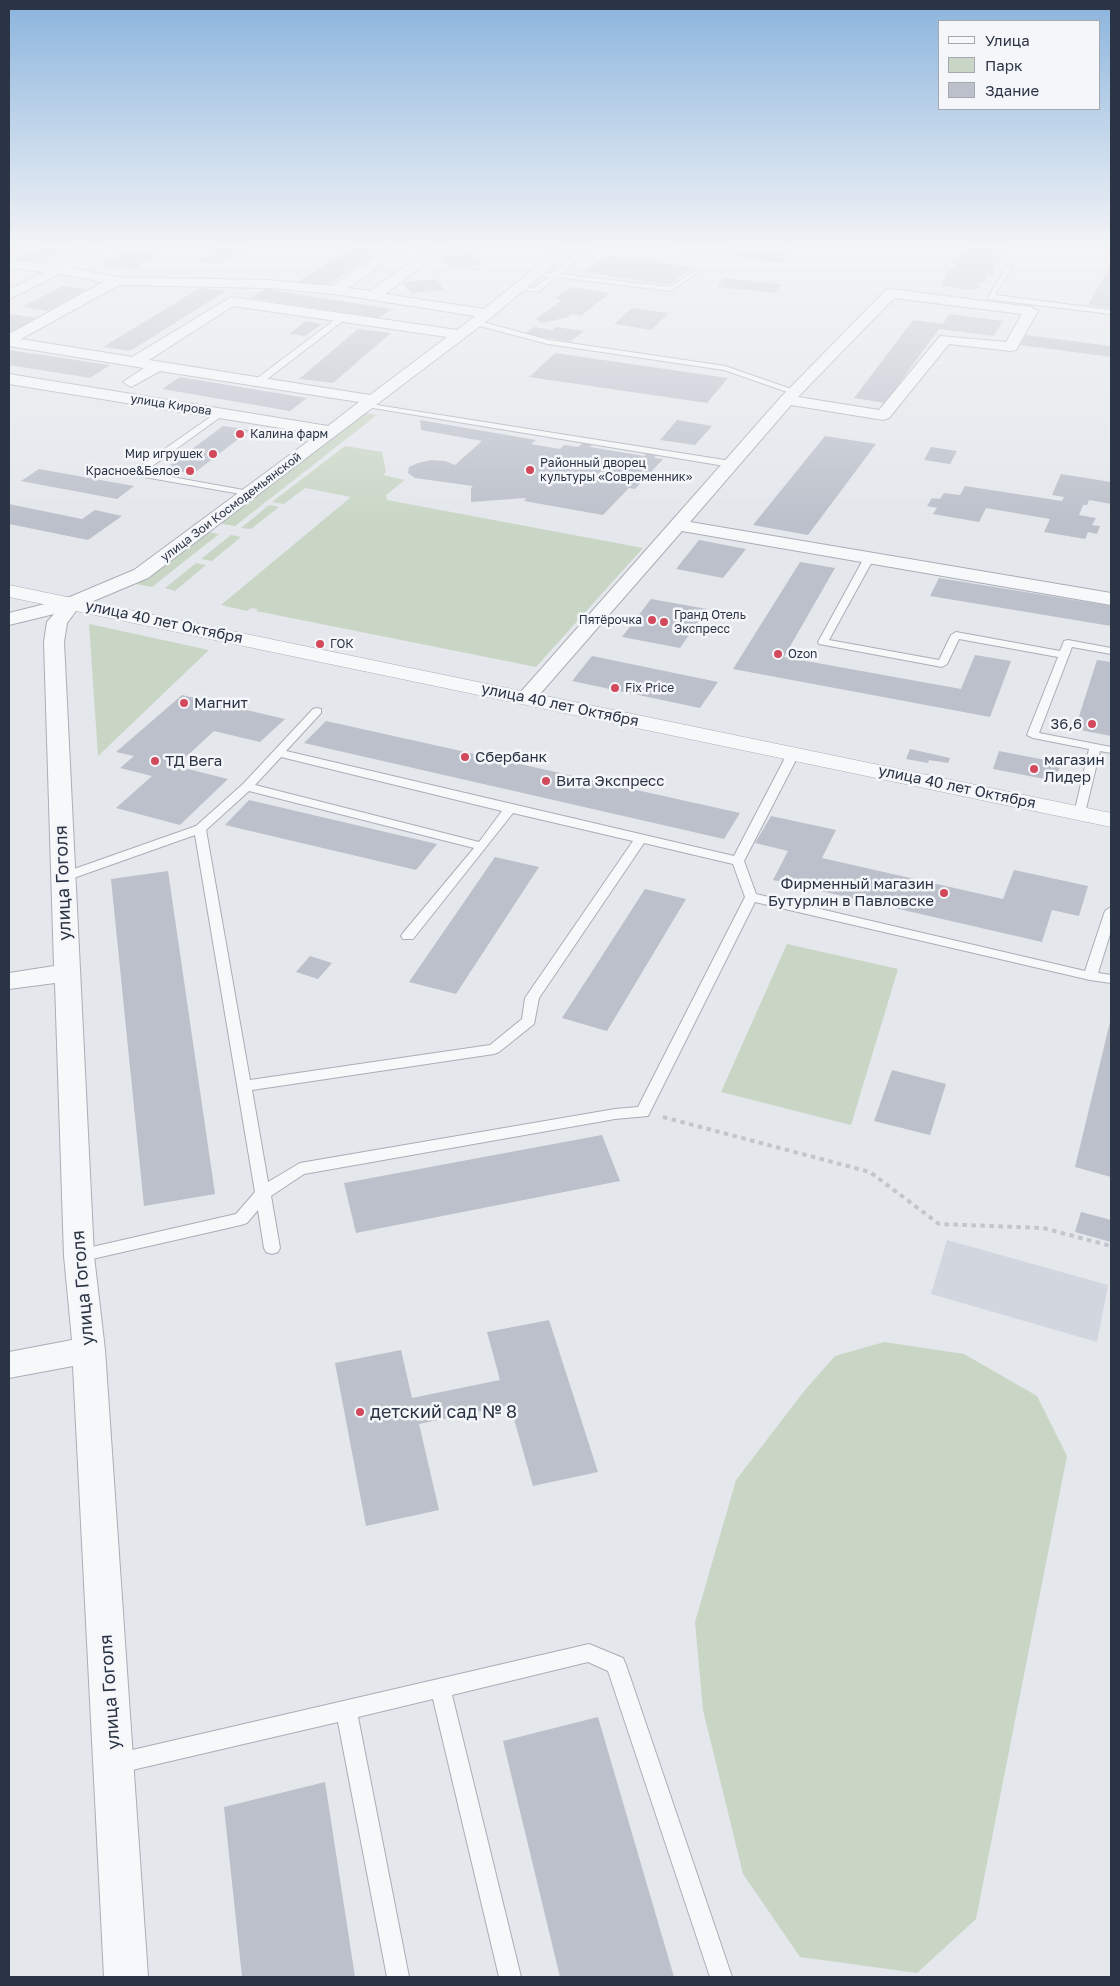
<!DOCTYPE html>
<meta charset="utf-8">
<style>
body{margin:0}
#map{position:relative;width:1120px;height:1986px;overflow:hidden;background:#e4e7ec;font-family:"Golos Text",sans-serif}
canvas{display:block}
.frame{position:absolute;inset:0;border:10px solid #2b3445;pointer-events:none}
.legend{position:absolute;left:938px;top:20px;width:162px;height:90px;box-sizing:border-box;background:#f4f6f9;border:1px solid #a4a8b1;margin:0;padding:6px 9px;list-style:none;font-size:15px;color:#2b3445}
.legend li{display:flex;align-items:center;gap:10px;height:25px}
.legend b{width:25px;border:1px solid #a4a8b1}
</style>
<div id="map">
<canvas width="1120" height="1986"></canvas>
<div class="frame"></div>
<ul class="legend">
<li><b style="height:6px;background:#f7f8fa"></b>Улица</li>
<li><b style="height:14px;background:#c9d6c5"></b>Парк</li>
<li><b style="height:14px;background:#bbc0ca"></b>Здание</li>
</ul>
</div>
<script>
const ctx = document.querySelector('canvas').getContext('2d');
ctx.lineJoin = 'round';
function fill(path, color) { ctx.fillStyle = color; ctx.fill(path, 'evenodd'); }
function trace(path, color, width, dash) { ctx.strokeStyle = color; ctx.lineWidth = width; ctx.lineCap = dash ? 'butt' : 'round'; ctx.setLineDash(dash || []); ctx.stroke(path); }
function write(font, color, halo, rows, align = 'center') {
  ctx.font = font + ' "Golos Text",sans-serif'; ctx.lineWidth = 5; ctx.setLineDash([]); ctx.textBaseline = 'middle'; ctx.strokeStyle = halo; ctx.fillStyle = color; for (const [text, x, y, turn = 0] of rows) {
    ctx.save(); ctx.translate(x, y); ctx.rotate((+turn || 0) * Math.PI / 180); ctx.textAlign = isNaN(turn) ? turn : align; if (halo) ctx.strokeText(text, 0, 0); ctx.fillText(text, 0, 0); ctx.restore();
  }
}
fill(new Path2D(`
 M947 1240 1108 1285 1097 1342 931 1294Z`), '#d2d6de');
fill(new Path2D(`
 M360 412 377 415 235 526 216 523Z
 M345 446 382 452 386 472 383 475 405 480 386 495 387 500 643 548 536 667 256 611 258 609 251 608 247 611 221 605 351 497 305 488 284 504 272 502Z
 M269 505 279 507 251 529 241 528Z
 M204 531 219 534 152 587 136 584Z
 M231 535 241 537 212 561 201 559Z
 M196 563 206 565 175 591 165 588Z
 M89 624 209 650 98 756Z
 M787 944 898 969 851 1125 721 1092Z
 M884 1342 964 1354 1037 1396 1067 1456 976 1919 917 1973 800 1957 743 1874 703 1710 695 1622 736 1480 805 1390 835 1356Z`), '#c9d6c5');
fill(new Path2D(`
 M40 246H74L42 263 15 259Z
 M216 246H249L220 264 198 261 216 251 210 250Z
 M355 246H390L326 286 297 282Z
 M658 246H722L790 255 782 263Z
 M969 246H1008L1007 248 1009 249 1007 253 1000 252 999 254 1005 255 998 263 992 264 995 266 993 269 988 271H994L991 276 988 275 985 282 979 283 978 285 981 286 980 288 974 290 941 286 944 281H940L945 279 948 270H952L956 264H953L956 259 959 260 964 250H967Z
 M126 250 158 254 133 269 100 265Z
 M472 253 484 264 452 268 440 257Z
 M607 255 692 267 670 285 583 272Z
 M1111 264V308L1088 305Z
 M724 278 782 284 775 293 717 287Z
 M436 279 445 290 411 293 402 282Z
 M62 286 87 289 48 311 23 307Z
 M571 287 610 293 581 316 572 314 565 318 541 323 536 319 562 300 554 299Z
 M200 288 226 291 130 351 103 347Z
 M265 289 392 309 378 318 250 298Z
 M632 308 669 313 651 330 614 324Z
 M11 314 37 318 9 334V316Z
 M949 314 1003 321 994 336 939 329 885 403 854 398 913 320 943 324Z
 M306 321 322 324 305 336 289 334Z
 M533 327 552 330 556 327 584 331 570 342 524 334Z
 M358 329 391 333 333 383 299 379Z
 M1026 335 1111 346V357L1020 345Z
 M9 350 110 365 90 378 9 365Z
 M555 353 728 378 707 403 529 377Z
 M180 377 307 398 290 411 162 389Z
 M420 420 536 440 531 444 560 449 564 445 578 447 584 442 593 444 590 447 644 456 648 452 658 453 654 458 663 459 635 489 629 488 603 515 524 501 526 498 471 502V488L473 486 415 478 408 473 409 467 418 463 431 460 445 461 455 465 482 441 421 430Z
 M677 420 712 426 695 445 660 440Z
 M223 426 250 430 193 474 165 469Z
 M825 436 876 444 808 535 753 525Z
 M931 447 957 451 950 464 924 460Z
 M39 469 134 486 117 499 21 481Z
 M1061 474 1111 482V504L1089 500 1087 505H1083L1079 515 1096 518 1092 525 1100 526 1097 534 1088 532 1085 539 1044 532 1050 519 986 508 979 522 933 514 937 508 927 506 932 498 940 499 944 493 960 495 965 486 1062 501 1064 497 1052 495Z
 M9 504 82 519 95 510 122 516 88 540 9 524Z
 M699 540 746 549 723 578 676 569Z
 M800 562 835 568 784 657 961 689 975 655 1011 661 990 717 733 669Z
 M939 578 1111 606V626L930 596Z
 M651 599 707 609 680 648 622 637Z
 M592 656 718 682 700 708 572 681Z
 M1097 660 1111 662V736L1075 729Z
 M182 695 285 719 260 742 214 731 176 766 228 779 180 825 116 808 152 776 120 768 134 756 116 752Z
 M326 721 740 813 724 839 304 743Z
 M910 749 950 758 948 763 929 760 928 763 906 759Z
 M999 751 1061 763 1055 781 993 769Z
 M249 800 437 844 416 870 225 825Z
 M771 816 836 830 822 858 1003 899 1014 870 1088 886 1079 916 1052 910 1042 942 773 880 788 851 755 843Z
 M495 857 539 867 456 994 409 982Z
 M168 871 215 1194 144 1206 111 879Z
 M645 889 686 899 607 1031 562 1018Z
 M310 956 332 963 318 979 296 972Z
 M1111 1018V1177L1075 1167Z
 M892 1070 946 1084 930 1135 874 1121Z
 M602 1135 620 1181 356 1233 344 1183Z
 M1081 1212 1111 1220V1242L1075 1232Z
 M549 1320 598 1472 533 1486 510 1405 419 1424 439 1510 366 1526 335 1363 401 1350 412 1398 500 1380 487 1332Z
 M598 1717 674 1977H560L503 1741Z
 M325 1782 355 1977H242L224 1807Z`), '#bbc0ca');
const service = new Path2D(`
 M578 246 591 247 560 274 670 287 696 269 701 270 671 291 555 277 539 292 513 288 517 286 534 288 548 277 534 274V272L552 273 582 248Z
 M781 246H792V247L789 249Z
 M1009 265 1012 267 995 295 1111 310V314L987 299 1006 267Z
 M341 315 348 317 262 383H256V379Z
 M475 320 549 340 725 366 800 392 793 394 724 370 548 344 472 324V320Z
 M364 403 731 461 735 464 731 467 367 407H364Z
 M219 411 226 413 144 472 249 491 252 492V496L133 475V471Z
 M869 555 874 558 829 640 939 660 951 635 956 632 1060 651 1064 641 1068 640 1111 648V654L1072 647 1039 733 1111 747V753L1100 751 1084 817H1076L1074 814 1089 749 1033 738 1027 735 1058 657 959 639 947 664 942 667 819 644 818 642 864 558Z
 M317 708 321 709V713L286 751 734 856 787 754 793 751 797 752 799 754 744 861 756 894 1085 971 1105 911 1111 907V931L1098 973 1111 975V983L1090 980 755 902 648 1116 615 1119 304 1174 271 1196 280 1248 278 1252 272 1254 266 1252 264 1248 258 1210 247 1223 241 1225 79 1262 73 1260 71 1256 73 1252 79 1250 236 1214 255 1192 195 835 68 880 64 881 58 877 60 874 196 826 243 784 313 709ZM281 757 502 811 479 842 255 785ZM249 791 474 848 403 933 401 936 403 939H413L513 813 633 841 525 998 522 1019 490 1045 250 1080 206 830ZM644 843 733 864 745 897 638 1107 615 1109 300 1163 268 1182 252 1090 494 1054 499 1052 534 1024 539 998Z
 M589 1644 623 1658 626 1665 732 1977H710L608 1671 588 1662 452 1695 521 1977H499L433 1699 358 1717 409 1977H387L338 1722 115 1774 108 1771 105 1764 108 1757 115 1754Z`);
const minor = new Path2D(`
 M93 246H109L71 268 116 277 268 280 332 286 394 246H409L348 288 370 291 434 246H449L385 294 484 309 562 246H576L492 317 148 578 79 607 67 623 64 642 94 1256 105 1350 148 1977H104L73 1366 9 1378V1352L72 1340 64 1256 55 983 9 989V973L54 966 44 642 47 622 54 614 9 625V613L65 599 134 570 318 434 9 384V374L328 426 359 402 160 371 131 387 123 382 144 368 9 346V334L103 282 60 274 9 299V290L44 272 9 268V260L57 265ZM119 285 268 288 335 294 475 316 457 330 231 297 132 357 21 339ZM233 306 447 337 370 395 149 360Z
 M891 289 1031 307 1038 311 1016 350 1011 351 949 344 889 418 883 420 791 405 690 522 1111 593V605L682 531 533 702 526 704 519 702 516 698 519 694 781 397 886 290ZM894 298 1022 314 1006 342 940 336 879 410 798 397Z`);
const tertiary = new Path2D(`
 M9 585 1111 813V827L9 597Z`);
trace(service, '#a9aeb7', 2);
trace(minor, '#a9aeb7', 2);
trace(tertiary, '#a9aeb7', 1);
trace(new Path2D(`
 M663 1117 870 1172 939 1224 1043 1228 1111 1246`), '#c2c5cb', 4, [4.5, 4.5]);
fill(service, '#f7f8fa');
fill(minor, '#f7f8fa');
fill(tertiary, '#f7f8fa');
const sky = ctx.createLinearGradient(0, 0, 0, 524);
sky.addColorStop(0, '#8bb4dd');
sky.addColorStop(0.47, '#f3f4f6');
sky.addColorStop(1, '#f3f4f600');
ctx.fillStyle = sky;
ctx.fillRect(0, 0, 1120, 524);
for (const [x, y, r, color] of [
 [240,434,5,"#d1495b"],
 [213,454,5,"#d1495b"],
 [530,470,5,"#d1495b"],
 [190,471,5,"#d1495b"],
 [652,620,5,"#d1495b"],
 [664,622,5,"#d1495b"],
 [320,644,5,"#d1495b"],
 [778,654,5,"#d1495b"],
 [615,688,5,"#d1495b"],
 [184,703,5,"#d1495b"],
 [1092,724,5,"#d1495b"],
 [465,757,5,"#d1495b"],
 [155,761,5,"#d1495b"],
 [1034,769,5,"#d1495b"],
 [546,781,5,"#d1495b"],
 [944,893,5,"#d1495b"],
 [360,1412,5,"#d1495b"]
]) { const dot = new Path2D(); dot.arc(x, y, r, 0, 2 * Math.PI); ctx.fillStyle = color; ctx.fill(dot); trace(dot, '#f4f6f9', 2); }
write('12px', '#2b3445', '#f4f6f9', [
 ["улица Кирова",171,405,9],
 ["улица Зои Космодемьянской",231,507,-37]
]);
write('12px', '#2b3445', '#f4f6f9', [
 ["Калина фарм",250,434],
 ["Мир игрушек",203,454,"right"],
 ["Районный дворец",540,463],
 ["культуры «Современник»",540,477],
 ["Красное&Белое",180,471,"right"],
 ["Гранд Отель",674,615],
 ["Экспресс",674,629],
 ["Пятёрочка",642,620,"right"],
 ["ГОК",330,644],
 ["Ozon",788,654],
 ["Fix Price",625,688]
], 'left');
write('15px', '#2b3445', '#f4f6f9', [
 ["улица 40 лет Октября",164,622,12],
 ["улица 40 лет Октября",560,705,12],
 ["улица 40 лет Октября",957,787,12]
]);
write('15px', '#2b3445', '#f4f6f9', [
 ["Магнит",194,703],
 ["36,6",1082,724,"right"],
 ["Сбербанк",475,757],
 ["магазин",1044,760],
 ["Лидер",1044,777],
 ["ТД Вега",165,761],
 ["Вита Экспресс",556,781],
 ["Фирменный магазин",934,884,"right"],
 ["Бутурлин в Павловске",934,901,"right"]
], 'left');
write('18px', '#2b3445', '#f4f6f9', [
 ["улица Гоголя",63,883,-92],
 ["улица Гоголя",83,1288,-95],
 ["улица Гоголя",110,1692,-94]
]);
write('18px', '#2b3445', '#f4f6f9', [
 ["детский сад № 8",370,1412]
], 'left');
</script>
